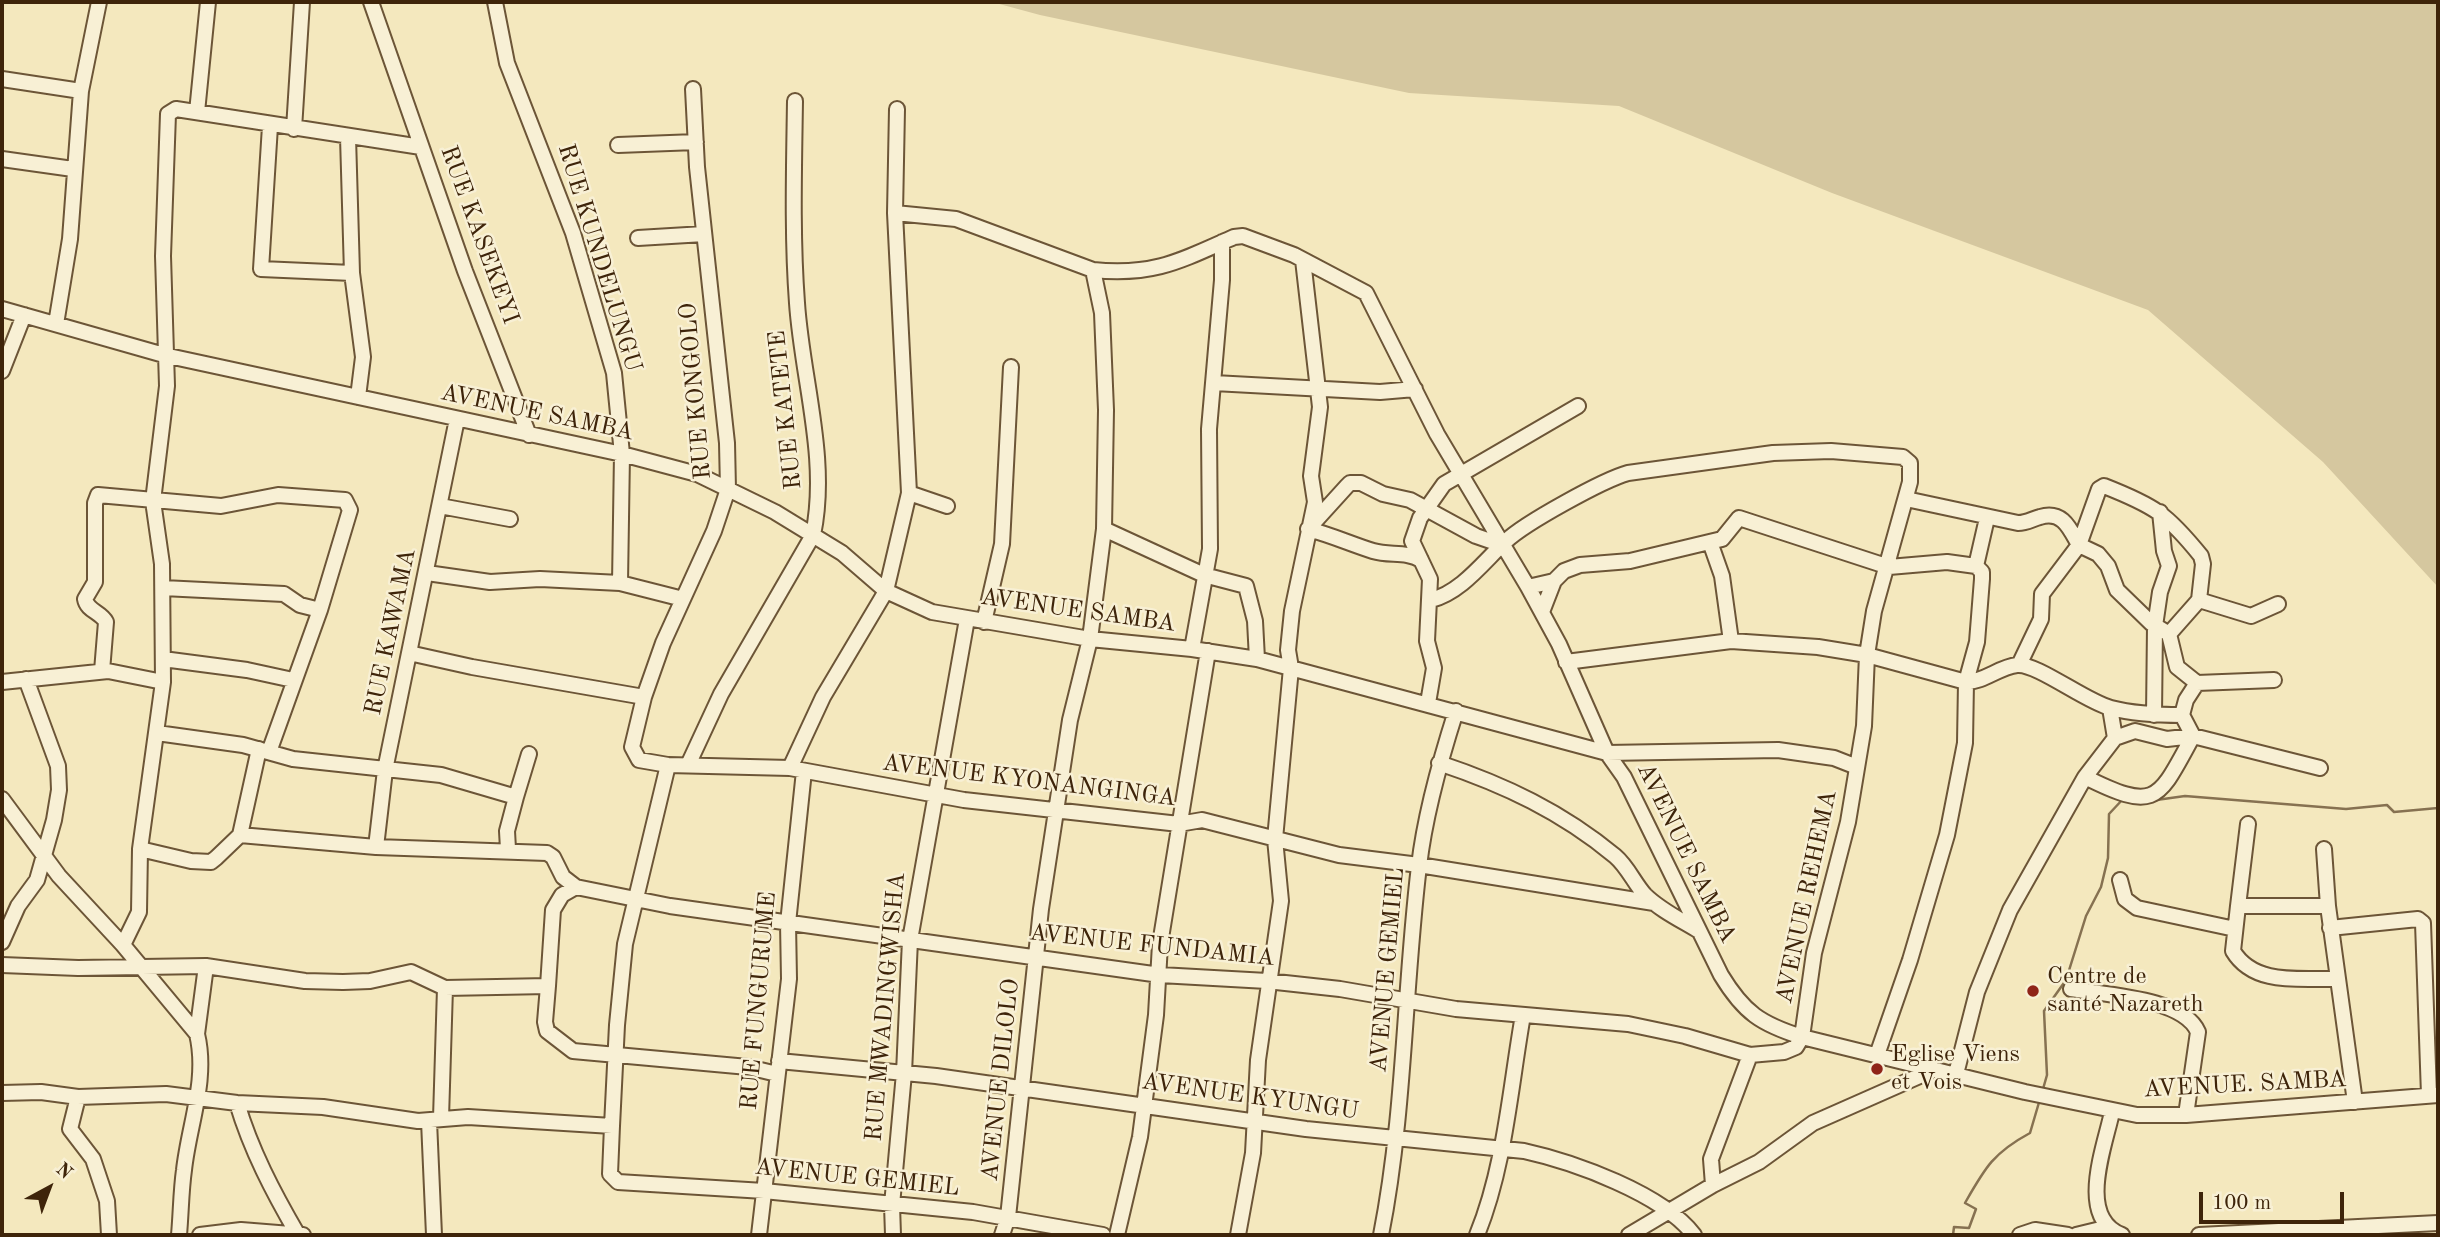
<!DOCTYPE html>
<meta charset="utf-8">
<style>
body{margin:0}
#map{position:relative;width:2440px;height:1237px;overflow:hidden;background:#f4e8be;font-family:"Old Standard TT",serif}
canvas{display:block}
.frame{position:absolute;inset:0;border:4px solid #3e240a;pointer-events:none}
.north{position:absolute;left:14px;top:1153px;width:70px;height:70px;-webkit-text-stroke:5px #f8f0d5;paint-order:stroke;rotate:41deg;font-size:19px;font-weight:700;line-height:28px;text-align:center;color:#3e240a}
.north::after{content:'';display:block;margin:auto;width:24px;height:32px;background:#3e240a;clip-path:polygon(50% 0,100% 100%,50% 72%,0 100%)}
.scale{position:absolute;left:2199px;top:1192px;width:145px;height:32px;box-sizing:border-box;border:4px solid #3e240a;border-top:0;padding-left:9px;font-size:21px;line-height:24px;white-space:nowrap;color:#3e240a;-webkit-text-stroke:5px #f8f0d5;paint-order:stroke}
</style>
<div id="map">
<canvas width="2440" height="1237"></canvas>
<div class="frame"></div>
<div class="north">N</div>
<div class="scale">100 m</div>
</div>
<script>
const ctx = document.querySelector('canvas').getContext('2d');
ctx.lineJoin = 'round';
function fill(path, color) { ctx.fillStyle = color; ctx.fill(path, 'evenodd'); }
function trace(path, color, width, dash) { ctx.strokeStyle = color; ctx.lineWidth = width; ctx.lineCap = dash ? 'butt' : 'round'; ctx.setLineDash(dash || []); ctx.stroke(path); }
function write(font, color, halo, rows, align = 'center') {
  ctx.font = font + ' "Old Standard TT",serif'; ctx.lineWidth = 5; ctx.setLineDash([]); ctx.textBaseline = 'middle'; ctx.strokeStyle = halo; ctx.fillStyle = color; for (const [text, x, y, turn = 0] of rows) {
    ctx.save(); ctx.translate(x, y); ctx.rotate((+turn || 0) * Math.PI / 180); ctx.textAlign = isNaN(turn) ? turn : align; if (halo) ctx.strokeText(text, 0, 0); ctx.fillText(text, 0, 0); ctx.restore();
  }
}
fill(new Path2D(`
 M992 2H2438V587L2323 462 2148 310 1832 193 1619 106 1409 93 1040 15Z`), '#d5c79f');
trace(new Path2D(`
 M2142 802 2185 796 2346 809 2387 805 2394 812 2438 808
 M2043 1089 2047 1075 2044 1011 2066 980 2086 916 2101 887 2108 858 2109 814 2123 799
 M1953 1235 1954 1227 1969 1228 1976 1209 1965 1203C1985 1168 1993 1153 2030 1133L2040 1099`), '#867151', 2.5);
const minor = new Path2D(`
 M371 2 465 271 529 435
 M495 2 507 63 573 233 614 373 622 454 620 583
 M2 79 81 91
 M693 89 697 167 727 443 728 489 714 531 663 643 644 697 632 747 639 760 668 765 790 768 964 800 1179 824 1202 820 1339 855 1419 865 1654 903
 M897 109 895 213 956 219 1093 270C1154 276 1180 261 1234 237L1243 236 1294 255 1366 293 1437 434 1528 587
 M197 112 208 2
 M270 126 261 269 352 273
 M294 129 302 2
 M348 137 352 273 363 357 358 397
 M618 145 696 142
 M2 159 73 169
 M895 213 909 493 947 506
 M638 238 704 234
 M2 309 164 355 622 454 697 474 775 512 842 553 886 591 932 612 1090 639 1192 649 1257 659 1607 753 1624 777 1721 975C1744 1013 1761 1024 1802 1037L2025 1092 2137 1115H2186L2438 1095
 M56 324 70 239 81 91 99 2
 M2 371 24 315
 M1214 383 1380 392 1415 389
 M1906 499 2018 523C2027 523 2032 519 2040 517 2063 510 2070 529 2079 545L2042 594 2041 619 2019 665
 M440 506 510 519
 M1104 529 1204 575 1246 586 1255 621 1257 659
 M1710 542 1722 576 1731 641
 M1421 560C1406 551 1390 556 1373 551 1351 544 1331 535 1308 529L1347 486 1350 483H1361L1383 494 1410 500 1476 536 1502 545
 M427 573 490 582 540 579 620 583 683 599
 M163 588 284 594 300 605 320 610
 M1542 612 1554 581
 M984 622 1002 544 1011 367
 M2169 634 2151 623 2117 590 2108 566 2098 554 2079 545 2099 489 2104 486C2155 506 2167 514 2201 556L2203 564 2199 600
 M1192 649 1210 549 1209 429 1222 280V242
 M409 653 472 667 644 697
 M163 659 247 670 293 680
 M1566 662 1731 641 1818 647 1867 655 1966 682 1977 642 1982 579V572L1976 566 1987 518
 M102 671 106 622C101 612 87 611 85 599L95 582V503L98 495 221 506 278 495 345 500 350 510 320 610 269 752
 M2 682 108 671 163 682
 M2197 683 2177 667 2169 634 2199 600 2251 616 2278 604
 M1428 703 1434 668 1427 641 1430 579 1412 541 1420 518 1444 484 1578 406
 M2110 708 2115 738
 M2154 715 2155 626 2160 592 2169 566 2164 551 2160 512
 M157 733 243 745 293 759 441 775 516 797 507 831 508 849
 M1439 763C1505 785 1562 812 1615 856 1628 867 1634 883 1645 895 1660 910 1681 920 1699 931
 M688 765 721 694 813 535C829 459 802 379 797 303 792 236 794 168 795 101
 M1857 767 1834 758 1778 750 1607 753 1559 644 1528 587 1554 581 1564 571 1580 565 1630 561 1722 539 1739 518 1889 567 1947 562 1976 566
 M790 768 823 697 886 591 909 493
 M2085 777 2115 738 2135 731 2167 739 2193 736 2320 768
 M516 797 529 754
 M2 799 59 876 123 945 197 1034C208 1080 189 1124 184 1170 181 1191 181 1213 179 1235
 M2248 824 2238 906H2328L2355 1102
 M240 835 376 847 385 770 457 419
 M376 847 547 853 553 857 563 877 576 887 670 906 1160 975 1267 981 1340 989 1456 1009 1628 1024 1685 1036 1750 1055 1784 1052 1796 1047 1802 1037 1814 953 1848 822 1864 726 1867 655 1874 611 1910 482V463L1903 457 1831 451 1773 453 1628 473C1603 480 1525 523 1506 541 1484 561 1462 592 1431 600
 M140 849 191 861 211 862 216 858 240 835 259 749
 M2324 849 2328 906
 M2120 880 2125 899 2137 908 2235 929
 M2238 906 2233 951C2254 986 2300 978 2336 979
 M2330 928 2418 919 2423 923 2429 1095
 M2 942 18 906 37 880 54 820 59 790 58 766 26 679
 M123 945 139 912 140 849 163 682 162 564 153 501 167 386 163 256 168 114 176 109 421 147
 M2 965 78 968 206 966 305 981 343 982 370 981 411 972 445 988 548 986 553 910 562 895 576 887
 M548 986 545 1022 547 1031 573 1051 748 1067 777 1074
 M2071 989C2106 995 2184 998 2198 1032L2186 1115
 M197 1034 206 966
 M1877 1055 1910 960 1947 835 1965 743 1966 682C1984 682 1999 667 2017 665 2037 663 2086 702 2111 708 2134 714 2158 715 2182 715
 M779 1061 936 1076 1306 1129 1524 1151C1574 1162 1663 1194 1694 1235
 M1956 1074 1977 992 2010 910 2085 777C2157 813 2158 800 2193 736L2182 715 2186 700 2197 683 2274 680
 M2 1093 41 1092 78 1097 166 1094 237 1103 323 1107 418 1121 468 1117 612 1126 610 1174 618 1182 764 1191 973 1212 1103 1235
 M78 1097 70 1129 93 1159 107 1201 109 1235
 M237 1103C251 1150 273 1192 298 1235
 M2112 1112C2105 1146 2076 1218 2122 1235
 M441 1118 445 988
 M429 1121 434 1235
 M612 1126 617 1025 625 944 668 765
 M1713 1185 1711 1159 1750 1055
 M200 1235 241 1230 303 1235
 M759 1235 789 979 788 923 804 771
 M893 1235 892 1205 904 1073 910 940 967 619
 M1002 1235 1008 1217 1041 909 1070 720 1090 639 1104 529 1106 410 1102 313 1093 270
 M1117 1235 1140 1137 1156 1015 1160 944 1208 651
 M1238 1235 1253 1153 1258 1060 1281 901 1275 839 1291 668 1288 650 1292 611 1315 502 1311 476 1320 407 1303 260
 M1381 1235C1405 1114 1404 989 1419 866 1425 814 1440 761 1456 711
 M1477 1235C1505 1166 1510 1089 1523 1015
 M1629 1235 1713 1185 1759 1162 1813 1123 1933 1070
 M2020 1235 2035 1230 2068 1235
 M2076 1235 2109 1227
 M2199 1235 2438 1223`);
trace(minor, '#6c5537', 18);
trace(minor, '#f8f0d5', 14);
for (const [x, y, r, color] of [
 [2033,991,7,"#8f2418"],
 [1877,1069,7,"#8f2418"]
]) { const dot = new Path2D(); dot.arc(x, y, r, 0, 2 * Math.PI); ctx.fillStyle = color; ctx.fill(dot); trace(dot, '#f8f0d5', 2.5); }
write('24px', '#3e240a', '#f8f0d5', [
 ["RUE KASEKEYI",479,235,70],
 ["RUE KUNDELUNGU",599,258,73],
 ["RUE KONGOLO",696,391,-95],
 ["RUE KATETE",786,410,-96],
 ["AVENUE SAMBA",537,413,12],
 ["AVENUE SAMBA",1078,611,8],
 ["RUE KAWAMA",391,632,-78],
 ["AVENUE KYONANGINGA",1029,781,7],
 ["AVENUE SAMBA",1686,853,64],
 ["AVENUE REHEMA",1807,897,-78],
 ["AVENUE FUNDAMIA",1152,946,6],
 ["AVENUE GEMIEL",1388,970,-85],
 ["RUE FUNGURUME",759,1001,-85],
 ["RUE MWADINGWISHA",886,1007,-85],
 ["AVENUE DILOLO",1001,1080,-84],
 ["AVENUE. SAMBA",2245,1085,-3],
 ["AVENUE KYUNGU",1250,1097,8],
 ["AVENUE GEMIEL",857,1178,6]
]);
write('24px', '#3e240a', '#f8f0d5', [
 ["Centre de",2047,977],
 ["santé Nazareth",2047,1005],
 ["Eglise Viens",1891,1055],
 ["et Vois",1891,1083]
], 'left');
</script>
